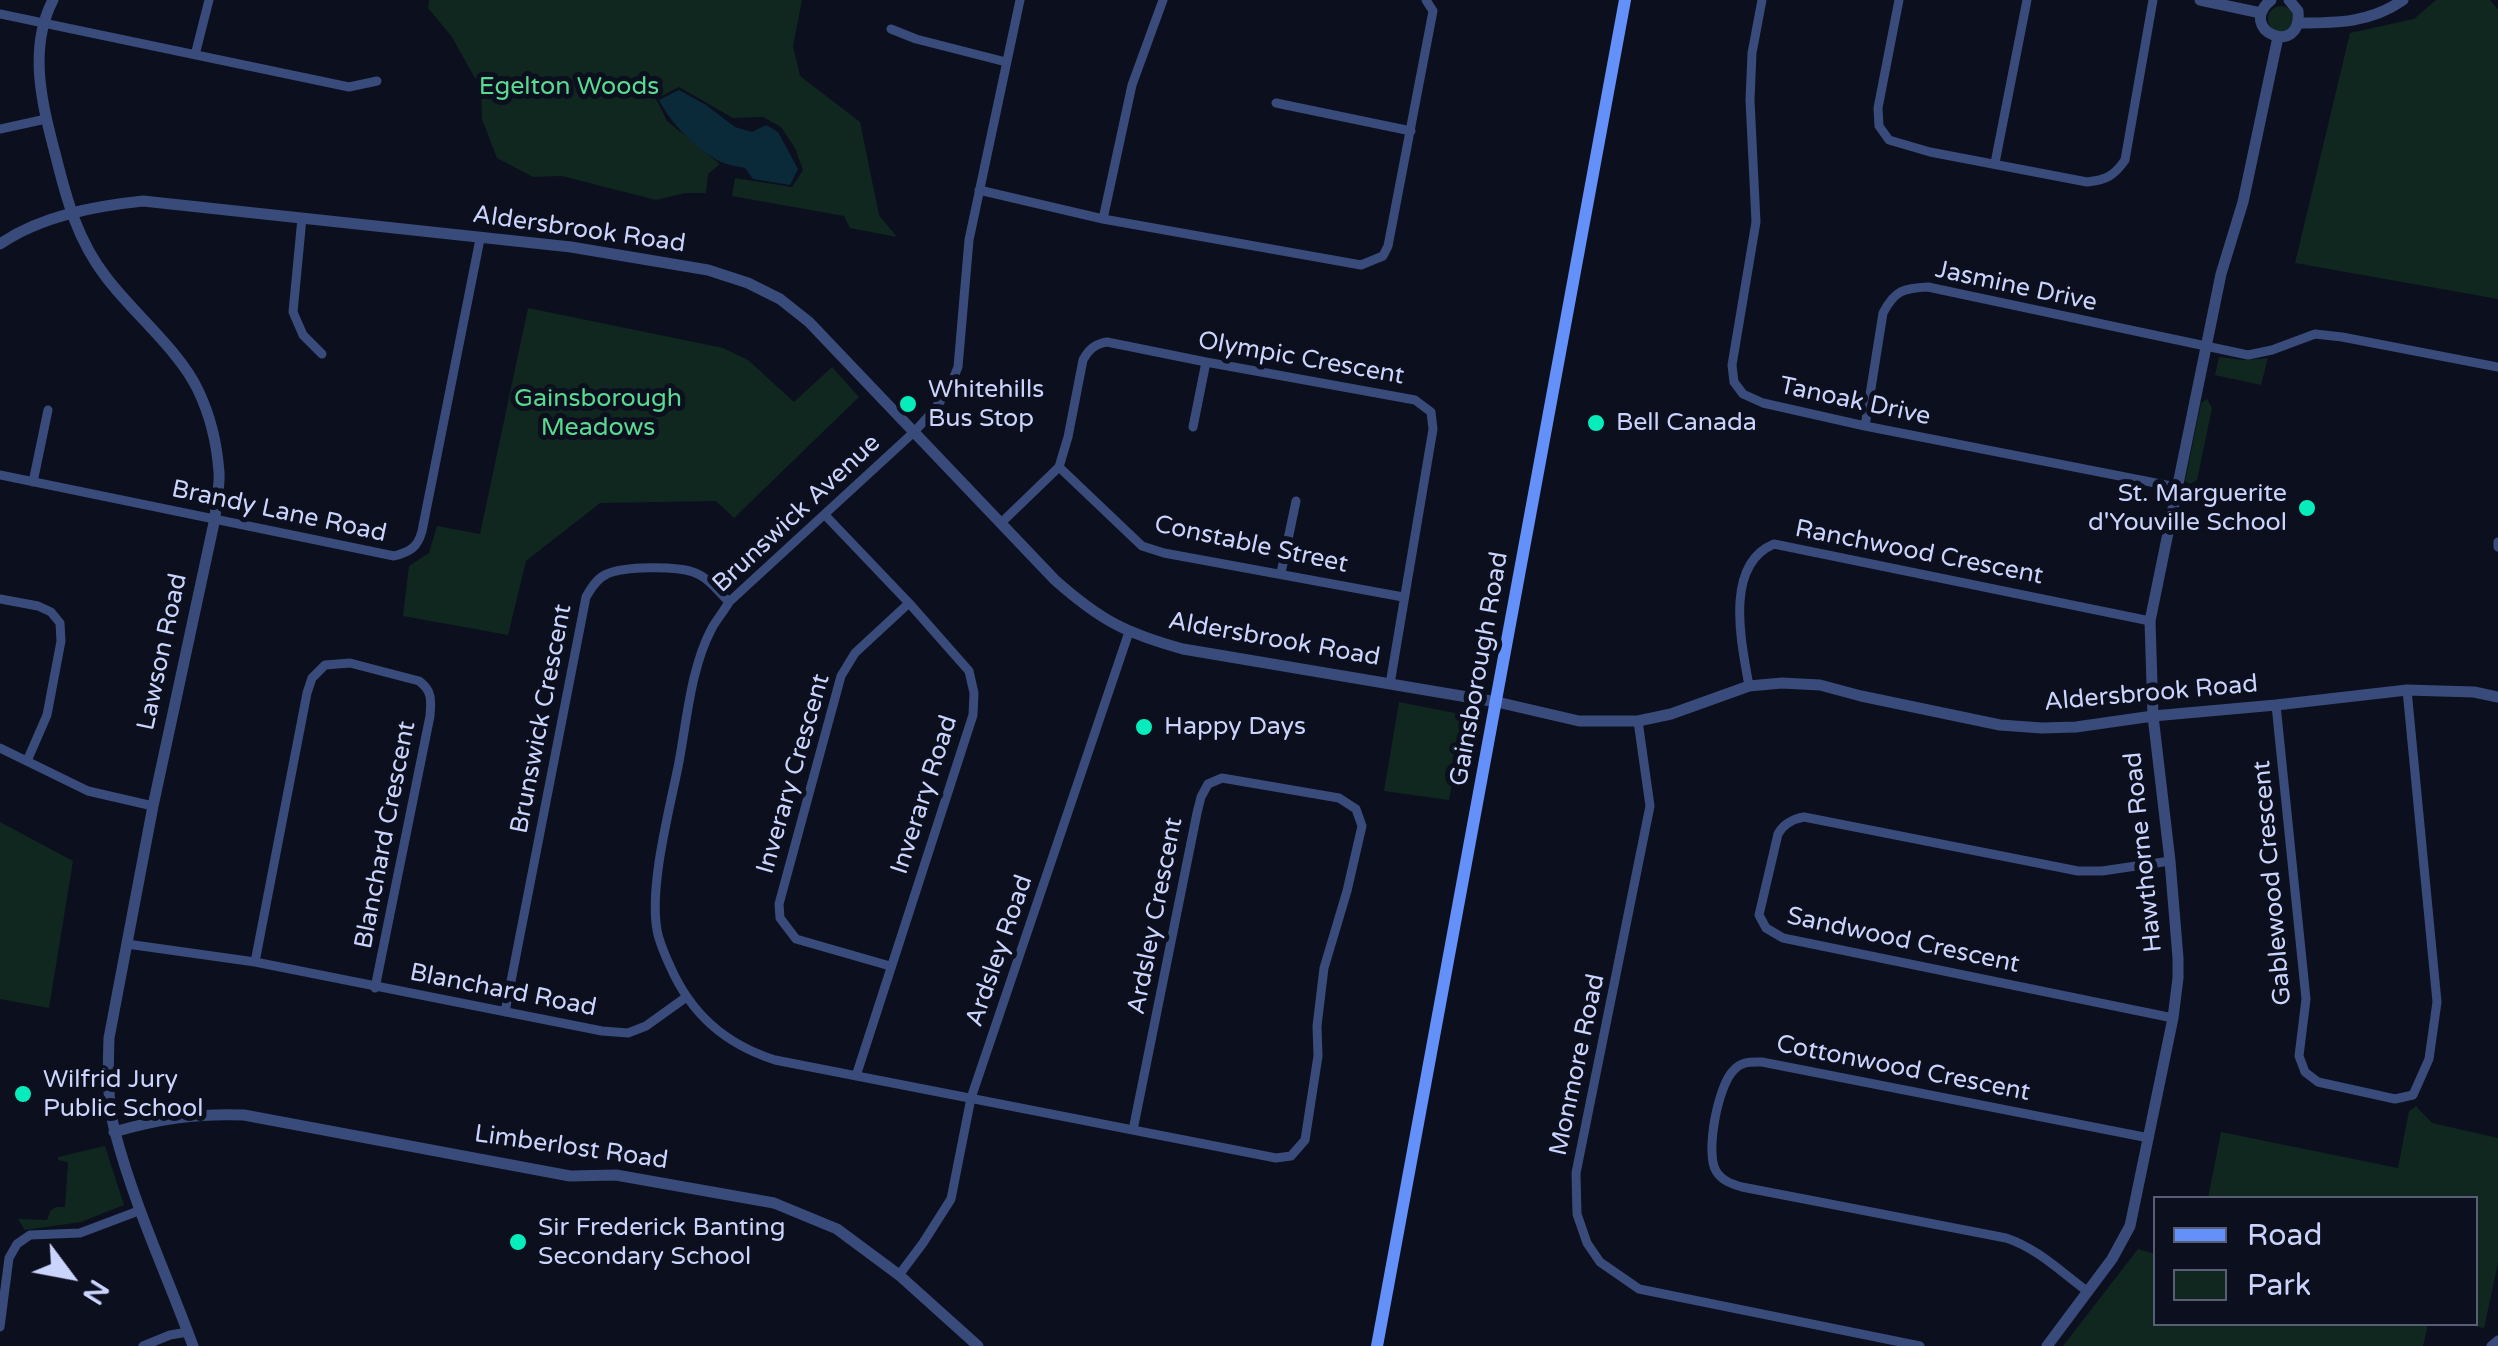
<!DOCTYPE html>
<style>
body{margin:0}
#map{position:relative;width:2498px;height:1346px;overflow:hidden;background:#0c0f1d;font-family:"Varela Round",sans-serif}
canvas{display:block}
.legend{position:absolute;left:2153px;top:1196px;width:325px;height:130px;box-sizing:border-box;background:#0c0f1d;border:2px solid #585e77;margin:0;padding:12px 18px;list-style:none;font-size:30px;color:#cad4fd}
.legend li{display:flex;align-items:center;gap:20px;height:50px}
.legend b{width:50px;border:2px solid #585e77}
.north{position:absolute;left:20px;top:1226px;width:100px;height:100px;-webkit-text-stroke:8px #0c0f1d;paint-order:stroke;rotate:122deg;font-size:28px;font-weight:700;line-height:40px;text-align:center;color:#cad4fd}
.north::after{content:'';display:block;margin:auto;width:35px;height:45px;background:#cad4fd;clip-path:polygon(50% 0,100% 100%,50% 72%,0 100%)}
</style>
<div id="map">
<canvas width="2498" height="1346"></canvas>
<ul class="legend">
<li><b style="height:12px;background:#6490fa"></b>Road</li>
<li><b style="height:28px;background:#10271f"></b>Park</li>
</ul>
<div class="north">N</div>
</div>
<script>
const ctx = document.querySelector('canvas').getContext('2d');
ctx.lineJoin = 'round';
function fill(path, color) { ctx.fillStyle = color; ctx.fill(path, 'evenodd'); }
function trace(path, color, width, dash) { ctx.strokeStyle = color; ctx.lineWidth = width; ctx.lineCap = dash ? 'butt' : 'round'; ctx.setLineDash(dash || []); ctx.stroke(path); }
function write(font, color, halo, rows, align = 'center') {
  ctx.font = font + ' "Varela Round",sans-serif'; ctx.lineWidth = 10; ctx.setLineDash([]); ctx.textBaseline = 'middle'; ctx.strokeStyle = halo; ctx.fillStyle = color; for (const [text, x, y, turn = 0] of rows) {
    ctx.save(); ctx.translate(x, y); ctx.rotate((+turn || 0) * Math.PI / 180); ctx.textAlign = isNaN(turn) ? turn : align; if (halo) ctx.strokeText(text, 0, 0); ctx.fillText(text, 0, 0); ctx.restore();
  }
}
fill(new Path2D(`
 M429 0H802L793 46 800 76 860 122 879 215 897 237 850 228 844 216 732 196 735 178 792 187 803 170 795 148 781 127 763 117 733 118 679 87 656 99 667 121 720 164 708 174 706 193H685L656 200 562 176 533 177 497 158 482 119 481 89 452 37 428 8Z
 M2436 0H2490L2498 9V299L2295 263 2350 33 2414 19Z
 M2268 19a13 13 0 1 1 26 0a13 13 0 1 1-26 0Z
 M528 308 723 348 748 360 794 402 832 367 859 397 734 518 716 501 600 503 526 561 508 635 403 616 409 566 429 553 437 526 480 534Z
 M2219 357 2244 360 2268 358 2261 385 2215 375Z
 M2207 399 2212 408 2197 480 2190 484 2185 481 2201 403Z
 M1399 702 1465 715 1449 800 1384 791Z
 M0 822 73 861 49 1008 0 999Z
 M2416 1106 2432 1123 2498 1138V1263L2484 1328 2461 1324H2476V1198H2208L2221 1132 2398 1168 2409 1111Z
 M105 1146 124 1205 81 1222 25 1230 18 1219 47 1220 50 1211 56 1207H65L68 1162 58 1160V1157Z
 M2138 1249 2155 1254 2156 1324H2428L2423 1346H2063Z`), '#10271f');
fill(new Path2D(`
 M679 90 706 105 735 127 752 132 766 125 778 132 798 169 790 185 753 179 745 168C737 166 728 165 721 162 696 149 672 125 659 100Z`), '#0a2a39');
trace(new Path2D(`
 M1020 0 969 240 958 367C947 396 935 410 914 432L729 602C724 611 717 619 712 628 691 667 687 719 679 762 670 808 649 885 657 930 659 942 665 955 670 966 691 1014 725 1044 775 1060 942 1093 1109 1125 1276 1158L1291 1156 1305 1140 1318 1056 1317 1026 1324 968 1347 891 1362 826 1356 809 1339 798 1222 778 1208 784 1201 797 1197 813 1133 1130
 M1762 0 1752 53 1750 100 1756 222 1732 365 1734 382 1743 394 1763 403 1865 426 2176 487
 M1899 0 1878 108 1879 126 1889 140 1930 152 2087 182C2106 180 2114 176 2125 160L2153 0
 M0 14 349 87 377 81
 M891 29 916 39 1006 62
 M195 55 209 0
 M1276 103 1411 131
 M0 129 46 119
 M1995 163 2027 0
 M979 190 1103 219 1132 85 1163 0
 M302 218 293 312 303 335 322 354
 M1103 219 1361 265 1383 256 1388 246 1433 11 1426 0
 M1865 426 1883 313C1895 290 1904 288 1928 287L2248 355 2272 350 2315 334 2342 337 2498 367
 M1193 427 1206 362
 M1059 467 1142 546 1164 553 1403 597
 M0 475 394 556C410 552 418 547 422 531L480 239
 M33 482 48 410
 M825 515 909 603 969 671 974 693 973 715 856 1076
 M1001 523 1059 467 1068 437 1083 360C1089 349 1095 344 1107 342L1206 362 1415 400 1431 412 1433 429 1390 684
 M2498 542V547
 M1281 573 1296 501
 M0 599 38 606 51 612 60 623 61 641 47 715 27 761
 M1749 686C1742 645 1723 565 1774 544L2150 621
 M2276 705 2306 999 2299 1056 2305 1072 2318 1082 2395 1099 2413 1095 2429 1059 2437 1002 2407 690
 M1638 721 1650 806 1576 1173 1577 1214 1587 1243 1600 1262 1639 1289 1920 1346
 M0 748 88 791 153 806
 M2170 861 2102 871H2078L1804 817C1793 819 1784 823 1778 834L1759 915 1766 928 1783 938 2173 1018
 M127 944 255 962 602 1031 628 1033 646 1026 685 998
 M255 962 307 693 312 678 325 665 350 663 419 681C433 691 431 701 430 716L375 988
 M890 966 796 939 780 918 779 904 841 676 855 653 909 603
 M505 1012 586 597C591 588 597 578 607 574 624 566 676 566 693 572 708 577 718 591 729 602
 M899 1275 923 1243 951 1199 971 1098 1129 632
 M2087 1291C2061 1272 2037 1248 2006 1238L1742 1187C1732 1184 1722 1181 1716 1171 1705 1153 1718 1086 1733 1071 1741 1061 1750 1062 1762 1062L2149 1138
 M0 1327 9 1258 17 1244 30 1235 80 1233 141 1210
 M143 1346 170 1335 188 1332
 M2491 1346 2498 1340`), '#394b7b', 9);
trace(new Path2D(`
 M53 0C27 50 43 107 56 157 67 201 78 241 106 277 133 313 179 350 198 390 210 415 217 445 219 472 220 487 216 503 215 518L153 806 109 1038C108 1069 107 1101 115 1132 134 1205 167 1275 193 1346
 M2200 0 2261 13
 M2271 0C2235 30 2303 59 2298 11L2289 0
 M2299 23C2337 23 2370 23 2403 0
 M0 244C41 216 95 206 143 201L571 247 708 270 748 283 780 299 809 322 1055 580C1100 620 1125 633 1183 649L1497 702 1579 721H1638L1671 714 1749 686 1782 683 1820 685 1861 696 2000 725 2042 728 2076 727 2153 716 2276 705 2407 690 2474 692 2498 697
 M114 1132C159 1119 197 1113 244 1115L570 1176 616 1175 774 1203 837 1229 899 1275 978 1346
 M2047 1346 2112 1259 2130 1226 2173 1018 2178 978V958L2170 861 2153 716 2150 621 2221 274 2243 202 2278 37`), '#394b7b', 11);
trace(new Path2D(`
 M1377 1346 1625 0`), '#6490fa', 12);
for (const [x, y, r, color] of [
 [908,404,10,"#07ecbb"],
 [1596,423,10,"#07ecbb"],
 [2307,508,10,"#07ecbb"],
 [1144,727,10,"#07ecbb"],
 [23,1094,10,"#07ecbb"],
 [518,1242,10,"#07ecbb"]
]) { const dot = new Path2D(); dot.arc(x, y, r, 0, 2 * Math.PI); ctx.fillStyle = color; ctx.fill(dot); trace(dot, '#0c0f1d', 4); }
write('25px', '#59da91', '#0c0f1d', [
 ["Egelton Woods",569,87],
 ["Gainsborough",598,399],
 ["Meadows",598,428]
]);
write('25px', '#cad4fd', '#0c0f1d', [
 ["Aldersbrook Road",579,230,8],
 ["Jasmine Drive",2016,287,12],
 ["Olympic Crescent",1301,359,10],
 ["Tanoak Drive",1855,402,12],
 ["Brandy Lane Road",279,512,12],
 ["Brunswick Avenue",797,514,-43],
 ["Constable Street",1251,545,12],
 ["Ranchwood Crescent",1919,553,11],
 ["Aldersbrook Road",1274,640,10],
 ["Lawson Road",163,652,-78],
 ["Gainsborough Road",1480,669,-80],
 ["Aldersbrook Road",2151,694,-5],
 ["Brunswick Crescent",542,719,-79],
 ["Inverary Crescent",794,774,-74],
 ["Inverary Road",925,795,-72],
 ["Blanchard Crescent",386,835,-79],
 ["Hawthorne Road",2144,852,-96],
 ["Gablewood Crescent",2273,883,-95],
 ["Ardsley Crescent",1156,916,-79],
 ["Sandwood Crescent",1903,941,12],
 ["Ardsley Road",1000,951,-71],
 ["Blanchard Road",503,991,11],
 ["Monmore Road",1578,1065,-78],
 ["Cottonwood Crescent",1903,1069,11],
 ["Limberlost Road",571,1148,8]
]);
write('25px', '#cad4fd', '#0c0f1d', [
 ["Whitehills",928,390],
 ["Bus Stop",928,419],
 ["Bell Canada",1616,423],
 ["St. Marguerite",2287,494,"right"],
 ["d'Youville School",2287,523,"right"],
 ["Happy Days",1164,727],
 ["Wilfrid Jury",43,1080],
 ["Public School",43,1109],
 ["Sir Frederick Banting",538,1228],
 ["Secondary School",538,1257]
], 'left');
</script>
